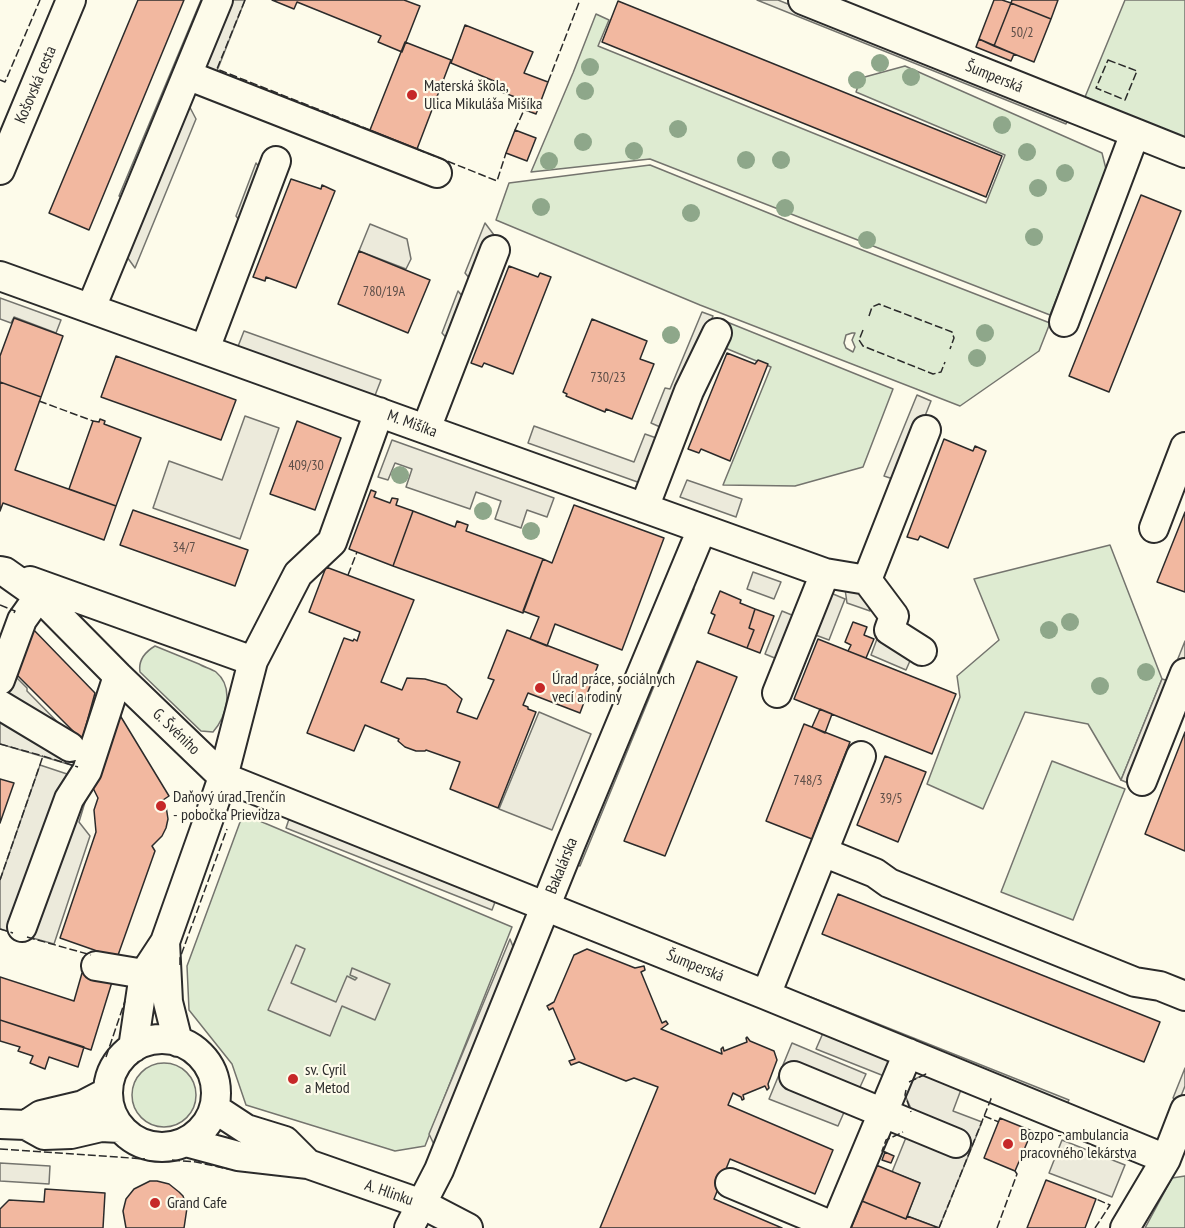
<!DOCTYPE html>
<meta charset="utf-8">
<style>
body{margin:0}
canvas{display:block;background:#fdfbea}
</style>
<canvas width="1185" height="1228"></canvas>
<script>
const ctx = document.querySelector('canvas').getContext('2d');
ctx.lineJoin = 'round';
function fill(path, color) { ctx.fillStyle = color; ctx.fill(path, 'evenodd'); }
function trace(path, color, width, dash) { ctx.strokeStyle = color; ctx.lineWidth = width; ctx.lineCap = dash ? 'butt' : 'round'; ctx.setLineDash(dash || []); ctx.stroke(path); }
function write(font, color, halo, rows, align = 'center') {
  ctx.font = font + ' "PT Sans Narrow",sans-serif'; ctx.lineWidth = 4.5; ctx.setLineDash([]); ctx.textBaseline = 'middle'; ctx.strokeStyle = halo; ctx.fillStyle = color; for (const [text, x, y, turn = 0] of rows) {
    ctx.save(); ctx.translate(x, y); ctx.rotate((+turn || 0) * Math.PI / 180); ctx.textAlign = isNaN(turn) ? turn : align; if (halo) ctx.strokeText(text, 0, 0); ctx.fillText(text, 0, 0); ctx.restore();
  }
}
const green = new Path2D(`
 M1125 0H1185V142L1085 97Z
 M596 14 609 20 598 46 986 203 1005 155 856 92 861 78 905 66 1102 153 1106 169 1100 190 1050 315 650 159 531 172 573 73Z
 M650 165 803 227 1050 323 1039 351 960 406 700 305 496 220 509 183ZM852 333H855L852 340 855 347 853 352 846 348 844 343 846 335Z
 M727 322 893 389 863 467 795 486 723 485 771 367 718 345Z
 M1110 545 1162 679 1121 780 1088 724 1025 712 983 809 927 784 960 697 957 676 999 640 974 579Z
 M155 646C170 652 184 658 199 664 204 667 212 669 216 672 235 688 226 717 213 732L201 731 140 672C138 660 145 652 155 646Z
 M1052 761 1125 789 1073 920 1001 892Z
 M243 814 512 927 425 1146 395 1151 246 1105 232 1064 189 1010 187 966Z
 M132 1095a32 32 0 1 1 64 0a32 32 0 1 1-64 0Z
 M1185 1176V1228H1145L1172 1178Z`);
fill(green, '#deebd1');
trace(green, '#74746e', 1.5);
const parking = new Path2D(`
 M201 0H210L127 199 119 196Z
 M226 0H245L215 76 201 61Z
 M757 0H778L1069 117 1066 124Z
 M185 98 196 119 135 268 122 250Z
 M256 163 267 177 246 229 236 216Z
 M485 223 494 235 475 285 465 273Z
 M370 224 407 239 411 259 406 269 359 251Z
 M458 291 468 303 452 344 442 333Z
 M0 298 61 320 56 333 14 317 11 323 0 319Z
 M702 312 713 316 667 430 651 423 665 388 670 389Z
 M244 331 381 380 374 398 237 349Z
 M917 395 931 401 899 481 884 476Z
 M245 416 279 428 240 539 153 508 169 461 222 480Z
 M534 426 634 462 645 434 662 440 646 485 528 443Z
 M392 440 554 498 547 517 527 510 521 528 495 519 501 501 476 492 470 509 406 487 412 469 395 463 388 480 378 477Z
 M687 480 742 499 736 517 680 497Z
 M753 572 781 582 774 599 747 589Z
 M844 582 865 590 870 611 847 603Z
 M686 586 694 589 580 866 572 863Z
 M826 591 845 599 829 640 810 633Z
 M782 611 799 618 782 661 765 654Z
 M877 639 913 654 906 670 871 655Z
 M1185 641V667L1147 791 1121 780 1162 679 1169 681Z
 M0 669 13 674 27 688V691L83 748 78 767 0 744Z
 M539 712 591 734 552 830 499 809Z
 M40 765 91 782 79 822 90 836 54 944 0 929V880Z
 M289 819 495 902 492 910 286 828Z
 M510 939 518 959 438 1153 429 1134Z
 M296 945 305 949 291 983 336 1002 347 976 355 980 357 978 350 975 352 968 390 984 375 1020 342 1006 330 1036 268 1010Z
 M808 996 1069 1100 1065 1107 805 1003Z
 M823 1033 891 1060 884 1076 816 1049Z
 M792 1043 866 1074 849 1111 845 1110 838 1126 769 1099Z
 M1185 1068V1086L1179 1101 1173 1098Z
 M926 1074 962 1087 953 1111 982 1122 939 1228 907 1216 920 1183 892 1172 907 1135 912 1111 905 1095 910 1081Z
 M1062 1140 1125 1165 1112 1197 1049 1173Z
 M0 1163 50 1166 49 1184 0 1181Z`);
fill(parking, '#eceadb');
trace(parking, '#74746e', 1.5);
const building = new Path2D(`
 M138 0H184L89 230 49 213Z
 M272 0H404L420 6 402 52 378 42 381 36 297 2 294 9Z
 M994 0H1002L1011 3 994 46 979 39Z
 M1012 0H1058L1051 19 1011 3Z
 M618 1 1002 156 986 197 602 42Z
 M1011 3 1051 19 1034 62 994 46Z
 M465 25 533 52 524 73 548 82 536 114 512 105 515 97 491 88 494 81 451 63Z
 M979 39 1014 54 1011 61 976 47Z
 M405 42 451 60 417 149 370 130Z
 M515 130 536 138 527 161 506 153Z
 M291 179 321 189 322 185 335 191 296 288 266 277 265 281 253 277Z
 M1141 195 1181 211 1109 392 1069 376Z
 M359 251 430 280 408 333 338 304Z
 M509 266 538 277 540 273 551 277 513 374 484 363 482 367 471 363Z
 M14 318 63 336 41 397 0 382V356Z
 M592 319 647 341 640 359 654 364 632 419 606 409 605 412 566 396 567 394 563 392Z
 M727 353 755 364 758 360 768 364 730 461 701 449 699 453 688 449Z
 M116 356 236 400 221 440 101 397Z
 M0 382 41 397 15 470 116 506 104 540 3 503 0 511Z
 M100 419 105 421 104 424 141 438 116 506 69 489 93 421 99 422Z
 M297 421 341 438 315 510 270 494Z
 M944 439 973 451 975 446 986 451 948 548 920 536 918 540 907 537Z
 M371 490 376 492 374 497 390 503 392 498 398 499 396 505 413 511 393 566 349 549Z
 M574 505 664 538 622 650 555 624 547 646 530 639 539 617 523 611 543 559 552 563Z
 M133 510 248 550 235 586 120 545Z
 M413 511 455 527 457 521 468 525 466 531 543 559 523 613 393 566Z
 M1185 512V592L1157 582Z
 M326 567 414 600 381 682 402 690 407 678 425 679 446 685 462 699 457 712 477 719 494 680 488 678 507 630 598 665 580 713 528 693 523 705 528 707V709L536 712 498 808 450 789 460 762 426 750 425 751H416L405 747 398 741 399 739 365 725 354 751 307 733 344 638 353 641 354 639 357 641 360 632 309 612Z
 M720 591 741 600 740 603 755 609 749 628 754 630 747 648 708 633 715 615 711 613Z
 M755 609 774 616 760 653 747 648 754 630 749 628Z
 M853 622 867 627 864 635 874 639 866 658 848 651 851 645 845 642Z
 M30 626 95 693 82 740 15 673Z
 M818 639 956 694 932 754 794 699Z
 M697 661 737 677 665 856 624 841Z
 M820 709 832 714 825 733 812 727Z
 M118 712 169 796 163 800 166 806 168 819 166 828 162 836 152 846 155 851 117 958 60 938 96 832 94 810 98 798 93 788Z
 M804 724 850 742 812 839 766 821Z
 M1185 732V851L1145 834Z
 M885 756 926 772 898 842 857 825Z
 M0 779 14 783 0 823Z
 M838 894 1160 1022 1144 1062 822 934Z
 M587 949 635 968 644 966 645 970 641 972 662 1023 666 1021 668 1024 661 1029 722 1054 721 1049 723 1047 724 1051 747 1042 746 1038 747 1037 750 1041 774 1051 777 1060 768 1084 769 1088 767 1090 765 1086 743 1095 744 1099 742 1100 741 1097 733 1093 728 1105 833 1150 815 1194 730 1159 714 1199 782 1228H600L658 1087 634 1078 626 1081 579 1062 571 1065 569 1061 575 1059 553 1008 549 1010 547 1006 554 1002 574 955Z
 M82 973 112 982 91 1050 0 1020V977L74 1001Z
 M0 1020 84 1047 78 1067 49 1057 45 1069 30 1063 33 1056 18 1051 20 1047 0 1041Z
 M1000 1118 1032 1131 1015 1171 984 1158Z
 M885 1152 894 1156 891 1163 882 1160Z
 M876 1165 920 1183 906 1219 862 1201Z
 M1046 1180 1096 1199 1085 1228H1027Z
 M150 1181H157L169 1184 179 1192 183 1196 187 1208 184 1228H126L123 1211 126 1199 134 1189Z
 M45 1189 105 1193 103 1228H0V1209L9 1200 44 1202Z
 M862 1201 906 1219 907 1216 939 1228H851Z`);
fill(building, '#f2b8a0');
trace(building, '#2b2b2b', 1.5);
const minor = new Path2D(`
 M803 0 1185 153
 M187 75 437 173
 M0 170 71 0
 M0 276 825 573 867 580 926 430
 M91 308 218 0
 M1064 322 1135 133
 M205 349 276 161
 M426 429 495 250
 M644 508 689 391 717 333
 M1154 528 1185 447
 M0 571 5 572 39 596 118 676 223 777 766 995 1166 1159
 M867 580 894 616 889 630 922 651
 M30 581 253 661
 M0 680 22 620 39 596
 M777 693 825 573
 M0 705 70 747
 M1142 781 1185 673
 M823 852 875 873 889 883 1135 982 1160 986 1185 996
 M22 927 69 799 87 771 118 676
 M165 942 168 1002 178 1042
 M96 966 144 974
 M766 995 861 756
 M108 1093a54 54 0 1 1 108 0a54 54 0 1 1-108 0Z
 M133 1048 144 974 165 942 210 815 223 777 253 661 298 574 332 542 379 412
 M794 1076 956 1143
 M214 1108 246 1129 285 1141 308 1164
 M0 1124 26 1125 44 1135 71 1134 101 1127 120 1128
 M26 1125 41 1115 83 1105 108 1092
 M186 1142 238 1156 308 1164 422 1204 468 1228
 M730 1183 835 1227 908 1053
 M409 1228 439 1170 571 843 702 529
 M1125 1228 1166 1159 1185 1110`);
trace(minor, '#2b2b2b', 32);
trace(minor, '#fdfbea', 28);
trace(new Path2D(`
 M245 0 217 69 370 130
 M1108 60 1137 71 1125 100 1096 88Z
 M0 80 5 82 40 0
 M548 82 580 0
 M515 130 524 110
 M417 149 497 181 506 153
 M869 316 872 307 879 304 952 332 954 338 950 349
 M863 330 859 340 863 346 933 374 941 372 945 362
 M39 401 93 421
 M348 575 357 552
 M0 605 15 611 14 613
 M0 744 43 756
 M0 880 43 756 78 767
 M0 929 13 933
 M27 937 91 955
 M180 965V958L227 829
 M106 1057 125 1001
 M909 1082 926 1074H928
 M906 1090 905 1095 911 1112
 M984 1116 999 1122
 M0 1149 145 1159
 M885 1152 882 1151 886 1140 903 1132
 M172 1160 196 1162 228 1169
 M939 1228 991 1099 990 1098
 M997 1228 1017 1174 1015 1171
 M1095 1228 1110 1205 1096 1199`), '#2b2b2b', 1.5, [8, 3]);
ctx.fillStyle = '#8ea78a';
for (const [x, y] of [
 [880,63],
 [590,67],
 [911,77],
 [857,80],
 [585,91],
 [1002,125],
 [678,129],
 [583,142],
 [634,151],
 [1027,152],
 [746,160],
 [781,160],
 [549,161],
 [1065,173],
 [1038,188],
 [541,207],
 [785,208],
 [691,213],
 [1034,237],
 [867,240],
 [985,333],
 [671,335],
 [977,358],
 [400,475],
 [483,511],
 [531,531],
 [1070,622],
 [1049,630],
 [1146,672],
 [1100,686]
]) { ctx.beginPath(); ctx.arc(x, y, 9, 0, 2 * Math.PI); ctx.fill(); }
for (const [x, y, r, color] of [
 [412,95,6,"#c62828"],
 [540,688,6,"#c62828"],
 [161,806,6,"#c62828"],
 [293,1079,6,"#c62828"],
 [1008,1144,6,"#c62828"],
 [155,1203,6,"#c62828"]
]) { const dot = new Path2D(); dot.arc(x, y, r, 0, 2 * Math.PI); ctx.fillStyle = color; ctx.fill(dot); trace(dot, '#fdfbea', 2); }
write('14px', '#5d4e48', null, [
 ["50/2",1022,33],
 ["780/19A",384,292],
 ["730/23",608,378],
 ["409/30",306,466],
 ["34/7",184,548],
 ["748/3",808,781],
 ["39/5",891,799]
]);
write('16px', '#2b2b2b', '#fdfbea', [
 ["Šumperská",994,77,22],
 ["Košovská cesta",36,85,-67],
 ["M. Mišíka",412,424,20],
 ["G. Švéniho",176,732,44],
 ["Bakalárska",562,866,-68],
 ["Šumperská",695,966,22],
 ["A. Hlinku",389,1193,19]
]);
write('16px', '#2b2b2b', '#fdfbea', [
 ["Materská škola,",424,86],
 ["Ulica Mikuláša Mišíka",424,104],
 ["Úrad práce, sociálnych",552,679],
 ["vecí a rodiny",552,697],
 ["Daňový úrad Trenčín",173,797],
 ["- pobočka Prievidza",173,815],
 ["sv. Cyril",305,1070],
 ["a Metod",305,1088],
 ["Bozpo - ambulancia",1020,1135],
 ["pracovného lekárstva",1020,1153],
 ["Grand Cafe",167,1203]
], 'left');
</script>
